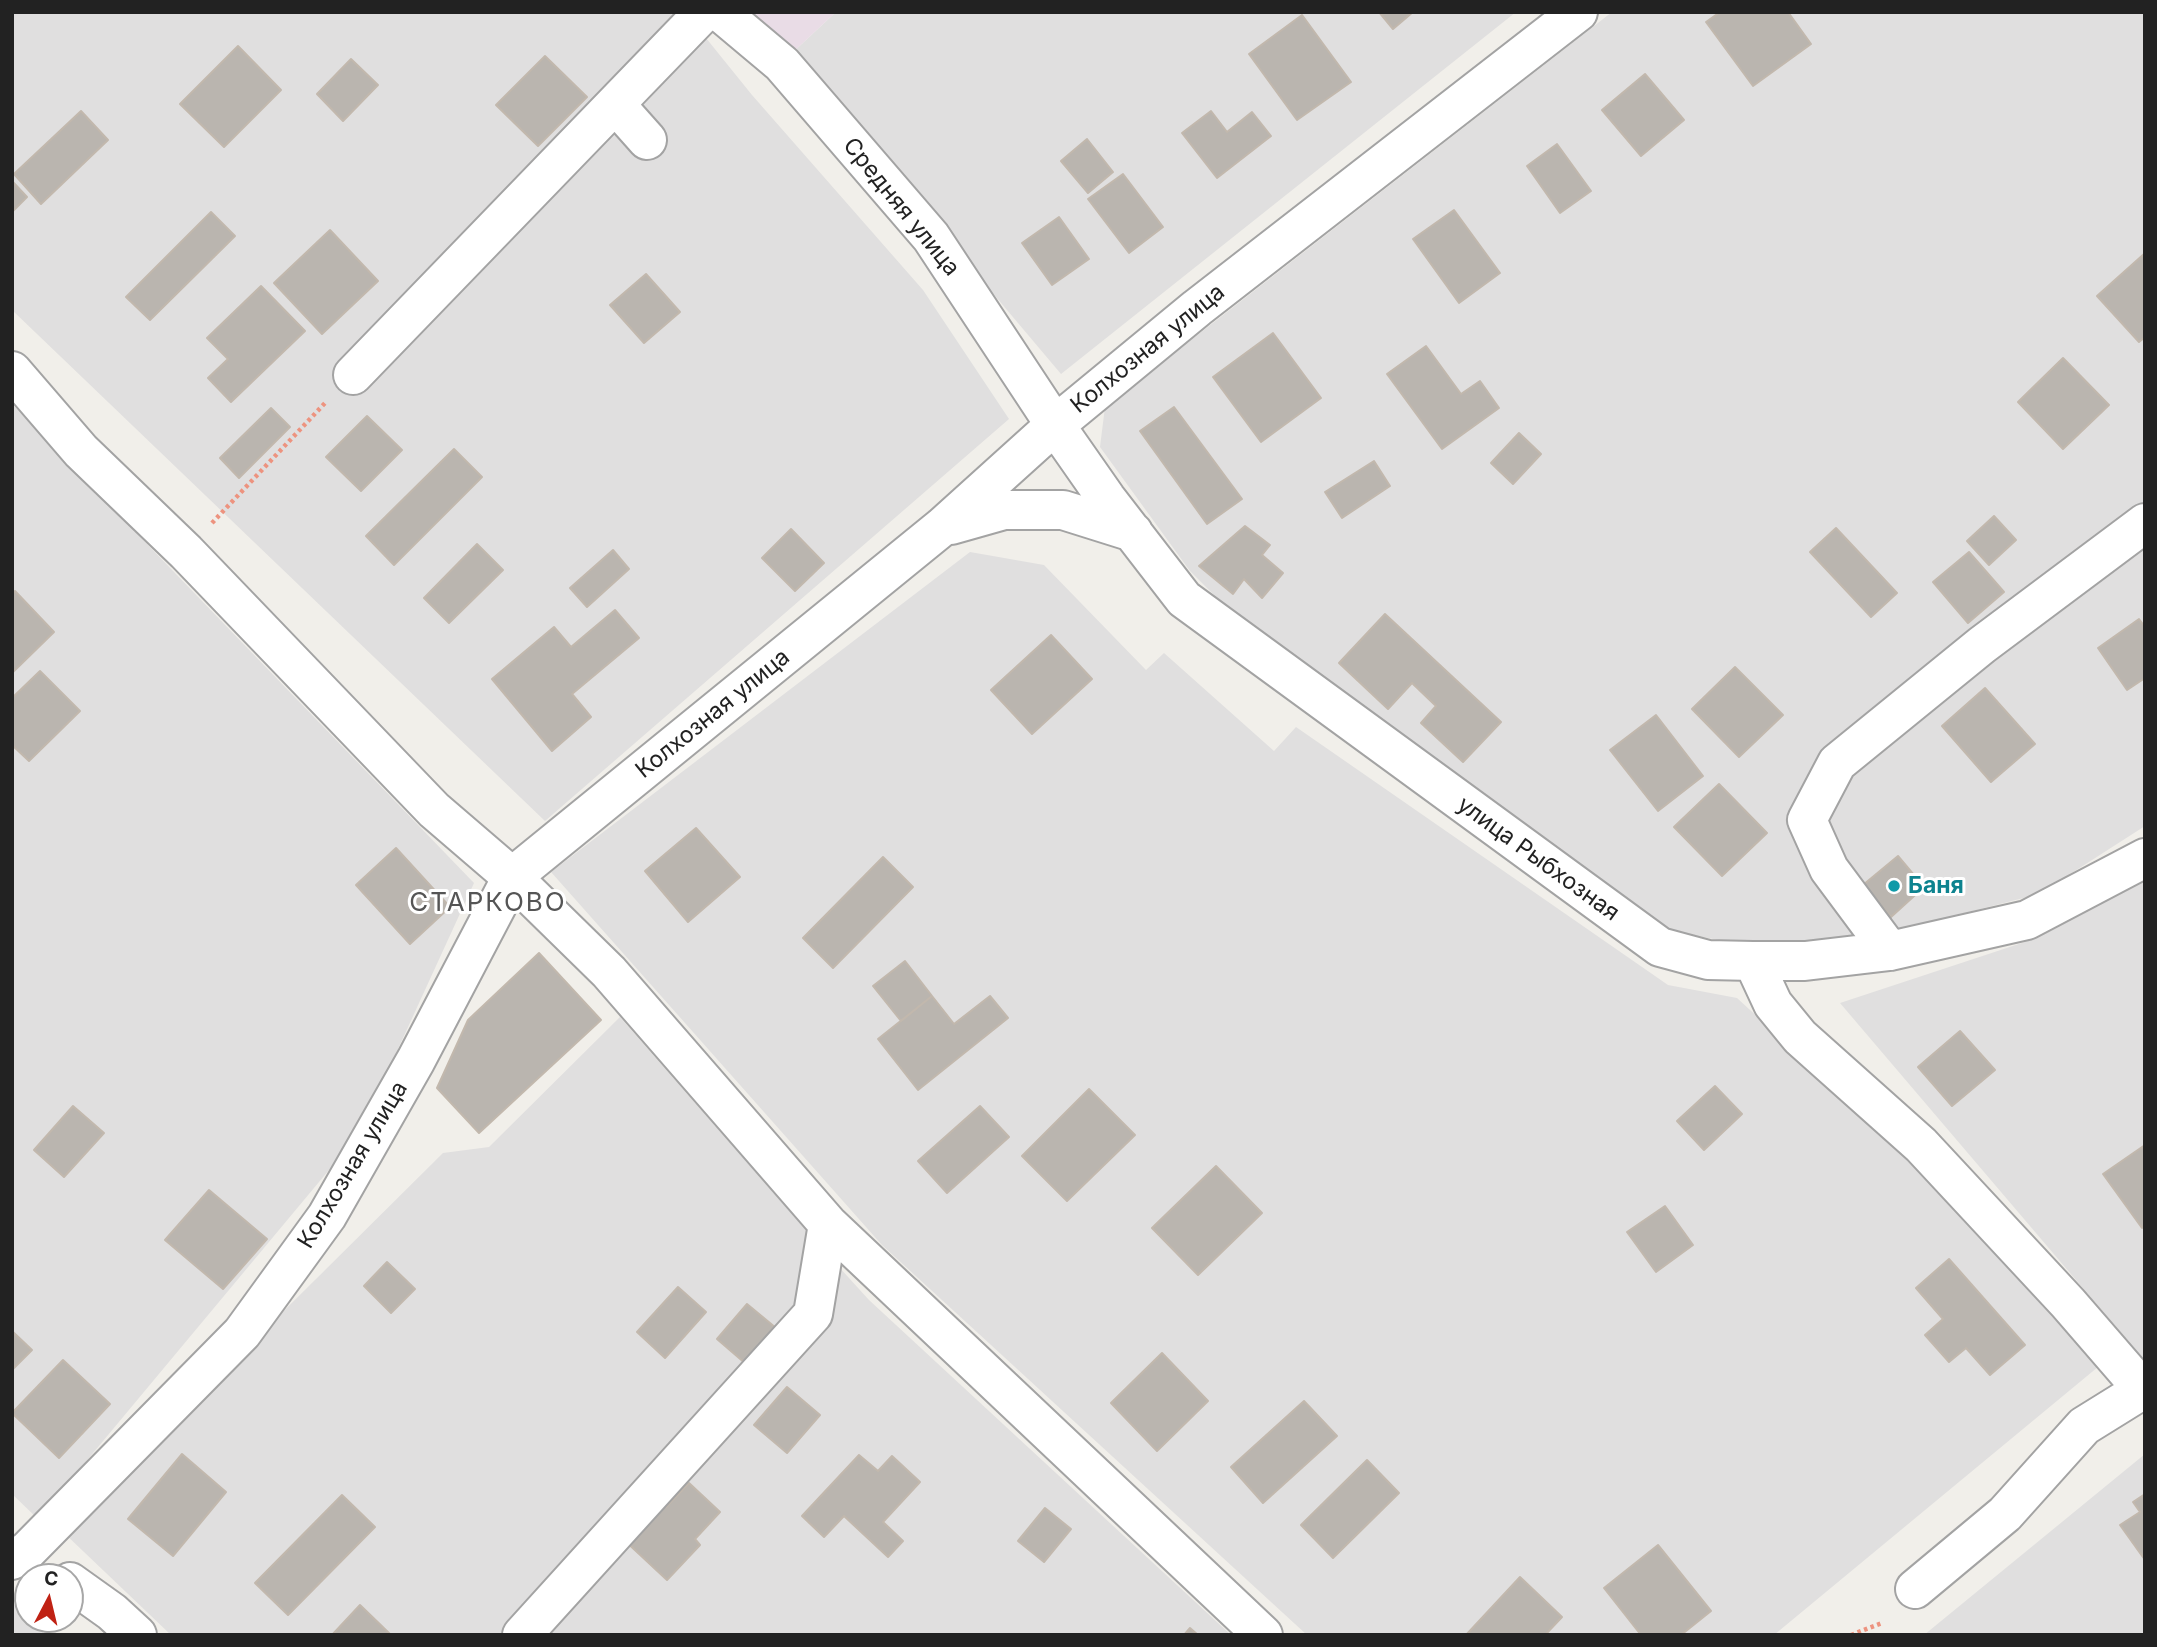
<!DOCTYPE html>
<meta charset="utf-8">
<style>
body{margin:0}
#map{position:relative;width:2157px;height:1647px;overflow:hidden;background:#f1efea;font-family:Inter,sans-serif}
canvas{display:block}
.frame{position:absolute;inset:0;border:14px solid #222;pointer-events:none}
.north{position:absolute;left:14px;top:1563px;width:70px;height:70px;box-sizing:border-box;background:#fff;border:2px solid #a7a7a7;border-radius:50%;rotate:7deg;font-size:19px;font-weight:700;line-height:28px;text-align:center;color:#222}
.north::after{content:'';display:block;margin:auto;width:24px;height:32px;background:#c02214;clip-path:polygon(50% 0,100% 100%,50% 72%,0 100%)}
</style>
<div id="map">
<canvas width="2157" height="1647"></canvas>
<div class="frame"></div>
<div class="north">С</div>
</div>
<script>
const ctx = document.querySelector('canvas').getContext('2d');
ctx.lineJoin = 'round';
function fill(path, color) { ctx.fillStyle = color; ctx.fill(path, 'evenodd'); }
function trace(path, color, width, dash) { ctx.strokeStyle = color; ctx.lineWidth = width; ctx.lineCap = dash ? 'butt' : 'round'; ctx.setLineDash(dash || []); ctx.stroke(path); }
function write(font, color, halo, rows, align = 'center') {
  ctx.font = font + ' Inter,sans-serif'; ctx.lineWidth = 6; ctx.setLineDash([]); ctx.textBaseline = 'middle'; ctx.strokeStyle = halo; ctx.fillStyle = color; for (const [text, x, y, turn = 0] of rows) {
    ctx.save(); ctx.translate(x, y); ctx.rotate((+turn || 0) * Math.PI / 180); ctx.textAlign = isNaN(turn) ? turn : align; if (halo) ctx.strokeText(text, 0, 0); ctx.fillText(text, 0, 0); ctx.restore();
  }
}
fill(new Path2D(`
 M12 12H685L752 95 923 290 1009 419 545 821 12 310Z
 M836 12H1516L1061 374 791 54Z
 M1612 12H2145V826L2039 894 1891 932 1776 951 1666 930 1260 641 1190 571 1100 447 1105 407Z
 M12 404 474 883 359 1134 38 1519 12 1494Z
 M970 552 1044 565 1146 670 1164 653 1274 751 1296 727 1668 985 1737 998 1931 1176 2104 1362 1774 1635H1307L882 1245 551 872Z
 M2145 880V1361L1840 1003 2037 938Z
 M620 1017 819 1245 869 1300 1231 1635H171L62 1531 443 1153 489 1147Z
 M2145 1454V1635H1924Z
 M12 1602 28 1619 46 1635H12Z`), '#e0dfdf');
fill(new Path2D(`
 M752 12H836L791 54Z`), '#e9dce6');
const building = new Path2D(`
 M1379 12H1413L1393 29Z
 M1720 12H1788L1811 44 1753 86 1706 22Z
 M1302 15 1351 82 1297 120 1249 54Z
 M238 46 281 90 224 147 180 104Z
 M545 56 587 97 538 146 496 105Z
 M351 59 378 85 343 121 317 94Z
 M1645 74 1684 120 1641 156 1602 110Z
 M81 111 108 140 41 204 14 174Z
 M1211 111 1227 132 1252 112 1271 136 1217 178 1182 133Z
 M1087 139 1113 172 1088 193 1061 161Z
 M1557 144 1591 191 1560 213 1527 166Z
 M1123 174 1163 227 1129 253 1088 199Z
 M12 181 27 197 12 212Z
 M1454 210 1500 273 1459 303 1413 239Z
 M211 212 235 236 150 320 126 297Z
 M1059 217 1089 259 1052 285 1022 243Z
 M330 230 378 281 322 334 274 283Z
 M2144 254 2145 337 2139 342 2097 296Z
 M646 274 680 312 644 343 610 305Z
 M261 286 305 331 231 402 208 378 228 359 207 338Z
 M1273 333 1321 398 1261 442 1213 377Z
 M1426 346 1461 394 1480 381 1499 408 1442 449 1387 374Z
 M2063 358 2109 405 2063 449 2018 402Z
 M1174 407 1242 499 1207 524 1140 431Z
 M271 408 290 427 239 478 220 458Z
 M367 416 402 450 361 491 326 457Z
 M1519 433 1541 454 1513 484 1491 463Z
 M454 449 482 477 394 565 366 536Z
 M1374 461 1390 486 1342 518 1325 492Z
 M1994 516 2016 540 1989 565 1967 541Z
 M1245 526 1270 545 1262 555 1283 573 1262 598 1244 579 1233 594 1199 566Z
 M1836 528 1897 593 1871 617 1810 552Z
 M791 529 824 563 795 591 762 558Z
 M477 544 503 570 449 623 424 598Z
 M613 550 629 569 587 607 570 588Z
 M1969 552 2004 592 1968 623 1933 582Z
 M15 591 54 632 12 673V594Z
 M615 610 639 638 572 694 591 717 552 751 492 679 554 627 571 647Z
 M1385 614 1501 722 1463 762 1421 723 1436 706 1412 683 1388 709 1339 663Z
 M2139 619 2145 627V678L2127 690 2098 648Z
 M1051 635 1092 679 1032 734 991 690Z
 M1735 667 1783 715 1739 757 1692 709Z
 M40 671 80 711 29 761 12 745V698Z
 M1985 688 2035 744 1991 782 1942 726Z
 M1656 715 1703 776 1658 811 1610 750Z
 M1719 784 1767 833 1722 876 1674 827Z
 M696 828 740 877 688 922 645 871Z
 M396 848 450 907 410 944 356 885Z
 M1898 856 1924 887 1891 917 1863 885Z
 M883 857 913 887 833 968 803 938Z
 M539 953 601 1020 479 1133 437 1088 468 1020Z
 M905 961 932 996 901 1021 873 986Z
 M932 996 954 1024 990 996 1008 1018 918 1090 878 1039Z
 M1960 1031 1995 1070 1952 1106 1918 1067Z
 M1715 1086 1742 1114 1704 1150 1677 1121Z
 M1089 1089 1135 1135 1067 1201 1022 1156Z
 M73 1106 104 1133 64 1177 34 1150Z
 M980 1106 1009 1137 947 1193 918 1161Z
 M2145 1145V1226L2142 1228 2103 1174Z
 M1216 1166 1262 1213 1198 1275 1152 1228Z
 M209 1190 267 1239 223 1289 165 1240Z
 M1665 1206 1693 1245 1656 1272 1627 1232Z
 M1949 1259 2025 1345 1990 1375 1966 1348 1949 1362 1925 1335 1943 1319 1916 1288Z
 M387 1262 415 1289 391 1313 364 1286Z
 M678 1287 706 1312 665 1358 637 1332Z
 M747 1304 776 1328 746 1364 717 1339Z
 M12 1331 32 1350 12 1370Z
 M1162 1353 1208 1401 1157 1451 1111 1403Z
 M63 1360 110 1404 59 1458 12 1413Z
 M787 1387 820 1415 787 1453 754 1425Z
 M1304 1401 1337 1436 1263 1503 1231 1467Z
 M182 1454 226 1492 173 1556 128 1519Z
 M859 1455 878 1471 892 1456 920 1482 883 1522 903 1541 888 1557 844 1516 824 1537 802 1516Z
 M1367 1460 1399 1493 1333 1558 1301 1525Z
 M689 1483 720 1512 695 1539 700 1545 667 1580 622 1538 658 1500 666 1507Z
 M2145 1494V1560L2120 1525 2140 1512 2133 1502Z
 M342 1495 375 1527 288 1615 255 1583Z
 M1045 1508 1071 1529 1044 1562 1018 1541Z
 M1658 1545 1711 1611 1681 1635H1641L1604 1588Z
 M1520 1577 1562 1617 1545 1635H1466Z
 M360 1605 391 1635H332Z
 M1190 1628 1198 1635H1184Z`);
fill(building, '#bab5af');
trace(building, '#c2b8ad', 2);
const minor = new Path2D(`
 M720 12 782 64 931 237 1055 425 1106 498 1184 599 1660 947 1708 960 1753 961H1805L1890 951 2027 920 2145 858
 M615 104 647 140
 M12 371 81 451 186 552 434 810 512 877 609 972 828 1224 1263 1635
 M353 375 704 12
 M951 525 1004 510H1063L1133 532
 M1890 951 1829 869 1807 820 1837 763 1982 645 2145 523
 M1753 961 1773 1004 1800 1037 1921 1145 2068 1303 2145 1392
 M12 1560 27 1551 242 1333 327 1216 416 1060 512 877 942 527 1055 425 1197 308 1578 12
 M70 1582 112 1612 137 1635
 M1915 1589 2005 1514 2084 1426 2142 1390
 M522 1635 813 1314 828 1224`);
trace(minor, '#a3a3a3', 42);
trace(new Path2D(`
 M212 523 326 402
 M1851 1635 1882 1623`), '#ed937f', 4.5, [3.5, 3.5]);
trace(minor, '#fff', 38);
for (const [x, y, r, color] of [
 [1894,886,7,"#0f9aa8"]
]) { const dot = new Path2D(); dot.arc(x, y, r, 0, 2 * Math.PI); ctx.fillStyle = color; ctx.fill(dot); trace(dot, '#fff', 2.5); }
write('23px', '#222', '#fff', [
 ["Средняя улица",901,207,51],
 ["Колхозная улица",1148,349,-39],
 ["Колхозная улица",713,714,-39],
 ["улица Рыбхозная",1538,859,36],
 ["Колхозная улица",353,1165,-59]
]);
write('bold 23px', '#0d838f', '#fff', [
 ["Баня",1908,886]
], 'left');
ctx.letterSpacing = '2px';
write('26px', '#555', '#fff', [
 ["СТАРКОВО",488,903]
]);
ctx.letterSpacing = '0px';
</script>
